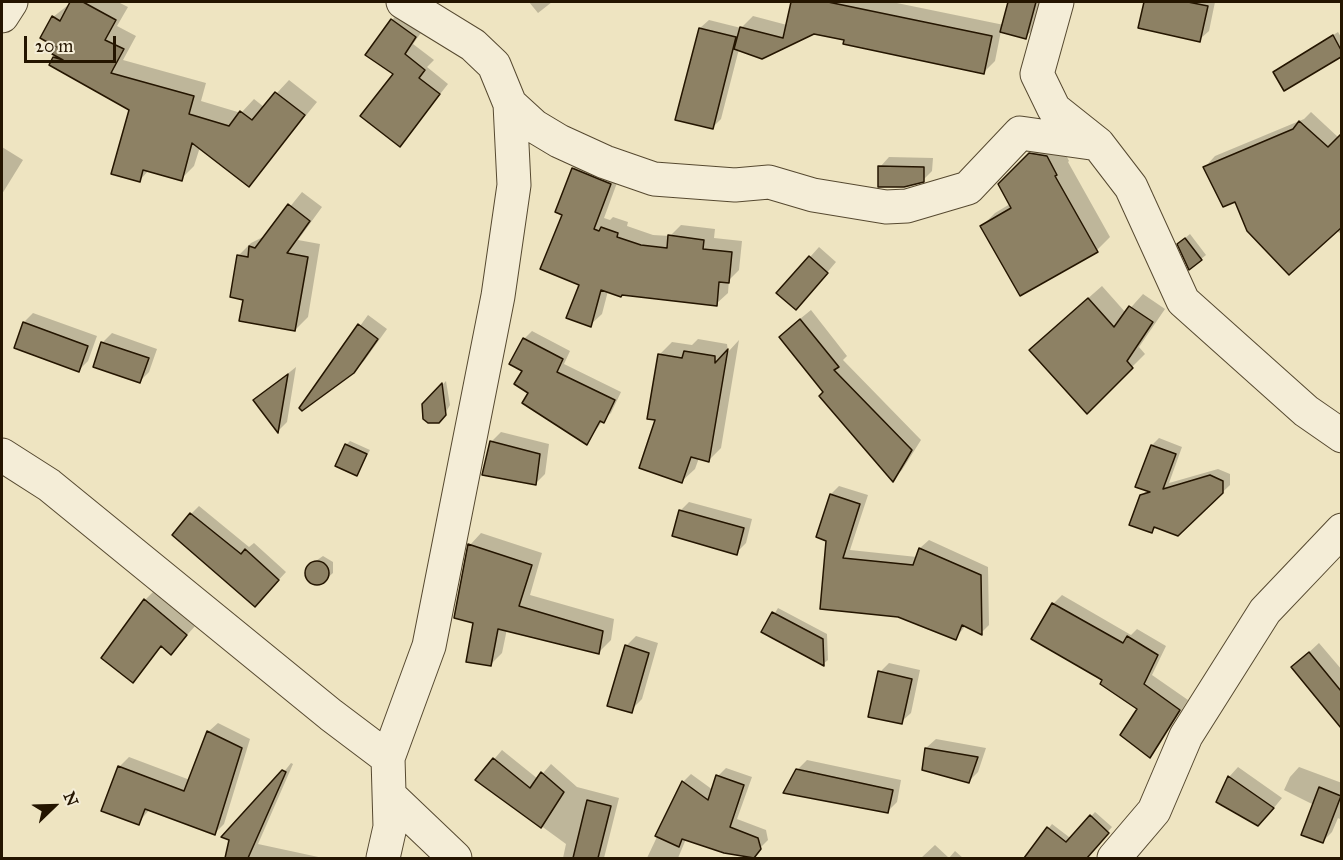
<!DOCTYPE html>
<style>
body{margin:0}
#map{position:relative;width:1343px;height:860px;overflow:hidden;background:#eee4c1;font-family:"IM FELL Great Primer",serif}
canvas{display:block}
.frame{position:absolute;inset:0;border:3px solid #241500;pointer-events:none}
.north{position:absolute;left:24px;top:776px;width:60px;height:60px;-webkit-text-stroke:4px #f4edd7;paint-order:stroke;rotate:67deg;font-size:16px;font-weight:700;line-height:24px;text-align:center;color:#241500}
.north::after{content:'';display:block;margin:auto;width:21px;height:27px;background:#241500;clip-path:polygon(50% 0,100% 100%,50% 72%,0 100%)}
.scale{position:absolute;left:24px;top:36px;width:92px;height:27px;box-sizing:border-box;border:3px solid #241500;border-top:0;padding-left:8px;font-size:18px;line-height:21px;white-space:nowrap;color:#241500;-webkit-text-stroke:4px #f4edd7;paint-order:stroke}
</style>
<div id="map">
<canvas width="1343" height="860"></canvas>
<div class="frame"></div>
<div class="north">N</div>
<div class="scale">20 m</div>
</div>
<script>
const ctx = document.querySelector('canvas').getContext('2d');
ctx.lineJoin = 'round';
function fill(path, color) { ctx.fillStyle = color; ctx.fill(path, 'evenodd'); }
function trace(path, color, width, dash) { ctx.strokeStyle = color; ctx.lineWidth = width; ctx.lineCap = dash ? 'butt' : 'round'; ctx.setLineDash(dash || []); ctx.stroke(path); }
fill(new Path2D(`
 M72 2H118L128 7 117 26 136 36 123 60 206 83 201 101 241 113 254 99 264 107 289 80 317 102 249 185 200 147 194 166 181 179 149 170 140 180 131 109 54 58 58 46 53 17Z
 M529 2H552L538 13Z
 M793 2H892L1004 25 1010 2H1042L1035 28 1025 37 1001 31 995 61 984 72 814 32 739 49 721 119 713 127 700 28 709 20 741 28 753 16 787 25Z
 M1145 2H1215L1209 31 1199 40 1140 27Z
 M402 10 425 27 413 44 434 60 427 67 448 84 400 145 392 20Z
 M1338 32 1342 39V55L1285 89 1275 72Z
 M1311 112 1339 138 1342 136V235L1336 230 1235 200 1205 167 1215 156 1304 119Z
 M1044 141 1060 143 1069 161 1068 162 1110 237 1097 250 982 226 995 213 1010 204 1000 184Z
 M2 147 23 160 2 194Z
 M585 157 621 172 604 218 610 220 613 217 628 222 627 226 653 235 670 236 681 225 715 229 714 238 742 241 739 270 729 280 728 293 716 304 608 291 602 314 590 325 564 214 557 212 573 168Z
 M889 157 933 158 932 171 923 180 880 167Z
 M302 192 322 207 298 240 320 244 308 317 295 330 245 299 238 256 251 243 267 235Z
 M1190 234 1206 255 1201 259 1184 239Z
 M819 247 836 262 805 299 778 293Z
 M1102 286 1126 313 1143 294 1165 309 1139 347 1145 354 1087 412 1044 337Z
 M811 310 847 356 843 360 921 440 902 470 893 479 790 327Z
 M33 313 97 336 88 361 78 371 24 322Z
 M368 315 387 329 364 361 353 371 301 408Z
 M532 331 570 351 564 364 621 392 611 413 603 420 587 443 530 393 524 371V339Z
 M112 333 157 349 149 372 140 381 102 343Z
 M698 339 727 344 728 352 739 340 721 448 709 460 699 458 695 469 682 481 657 419 660 354 672 342 692 345Z
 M296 367 287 422 278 431 255 400Z
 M446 381 450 405 443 417 424 418V405Z
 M501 432 549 444 545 474 535 484 491 442Z
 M1159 438 1182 447 1169 483 1218 469 1230 474V485L1178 535 1157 526 1152 531 1141 496 1147 490 1152 445Z
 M350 441 370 450 357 474 346 445Z
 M839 486 868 495 850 550 917 557 920 548 929 540 988 567 989 625 981 633 966 625 956 638 899 615 822 608 831 494Z
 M689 502 752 519 746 543 736 553 680 511Z
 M199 506 249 547 254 543 286 572 263 597 191 514Z
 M481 533 542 553 530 595 614 619 611 640 599 652 507 629 502 653 490 665 470 545Z
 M323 556 333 562V573L319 585 310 581 305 575 310 565Z
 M154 591 196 625 171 653 162 645 133 681 145 600Z
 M1062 595 1131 635 1137 629 1166 646 1152 675 1188 700 1158 747 1150 756 1139 708 1105 680 1053 604Z
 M778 608 827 634 828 660 823 664 763 632Z
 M636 636 658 643 642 699 632 709 626 646Z
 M1319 643 1342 670V725L1293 667Z
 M889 663 920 670 911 713 901 722 880 672Z
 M218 723 250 739 224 824 215 833 150 809 138 823 119 767 129 757 190 780 208 732Z
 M936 739 986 748 978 772 968 782 926 748Z
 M502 750 538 779 551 764 577 787 619 798 604 858H563L566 844 477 779Z
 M807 760 901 780 897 802 887 812 797 770Z
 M291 763 293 764 258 844 323 858H226L231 839Z
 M1238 767 1282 798 1268 815 1218 802 1229 777Z
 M1299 767 1342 783V820L1338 818 1332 832 1323 841 1314 805 1284 790 1290 777Z
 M726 768 752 777 737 819 766 830 768 840 750 858 686 839 678 858H647L683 782 691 774 713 790 718 776Z
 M1095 812 1112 827 1093 848 1076 833Z
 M1052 824 1082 847 1073 858H1026Z
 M935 845 949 858 955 851 963 858H921Z`), '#0003');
const building = new Path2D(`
 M70 2H83L116 20 105 40 124 49 111 73 194 96 189 114 229 126 240 111 252 120 275 92 305 115 249 187 192 143 182 181 143 170 140 182 111 174 129 110 49 65 53 57 63 60 52 54 56 47 40 38 52 16 60 21Z
 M791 2H828L992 36 984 74 843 44 844 40 814 34 762 59 734 49 740 27 783 38Z
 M1008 2H1036L1026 39 1000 32Z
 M1144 2H1188L1208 6 1200 42 1138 28Z
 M391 19 416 37 405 54 425 70 419 78 440 94 400 147 360 116 393 74 365 55Z
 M699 28 736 37 713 129 675 120Z
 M1333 35 1341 50V57L1284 91 1273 72Z
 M1299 121 1328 147 1341 134V228L1289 275 1247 231 1235 202 1223 207 1203 167 1293 129Z
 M1029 153 1047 156 1057 175 1055 176 1098 252 1020 296 980 226 1011 208 998 184Z
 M878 166 924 167V182L904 187H878Z
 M572 168 611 184 594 229 599 231 601 227 618 233 617 237 641 245 667 248 668 235 704 240 703 249 732 252 729 283 719 282 717 306 622 295 621 297 601 290 591 327 566 318 579 285 540 269 562 215 555 212Z
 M288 204 310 221 287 253 308 257 295 331 239 321 243 300 230 297 237 255 248 257 249 246 255 248Z
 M1185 238 1202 260 1189 270 1177 244Z
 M809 256 828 273 796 310 776 293Z
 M1088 298 1114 327 1129 306 1153 322 1127 361 1133 368 1087 414 1029 350Z
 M800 319 839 367 834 370 912 450 893 482 819 396 823 392 779 337Z
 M23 322 88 346 79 372 14 348Z
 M358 324 378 339 354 373 302 411 299 408Z
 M523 338 563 359 557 372 615 400 604 423 600 421 587 445 522 403 528 393 514 384 522 371 509 364Z
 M101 342 149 358 140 383 93 367Z
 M728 349 709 462 691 457 682 483 639 468 655 420 647 419 658 354 682 358 684 351 715 356V363Z
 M288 374 278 433 253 400Z
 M442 383 446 415 439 423H428L423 419 422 404Z
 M490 441 540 454 536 485 482 475Z
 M345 444 367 454 357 476 335 466Z
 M1151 445 1176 454 1163 489 1210 475 1223 481V493L1178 536 1154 527 1152 533 1129 525 1140 495 1150 492 1135 487Z
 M830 494 860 504 843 558 913 565 919 548 981 575 982 635 962 625 956 640 898 617 820 609 826 541 816 537Z
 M679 510 744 528 737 555 672 536Z
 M190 513 241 554 245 549 279 580 255 607 172 535Z
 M468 544 532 565 519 606 603 631 599 654 498 629 491 666 466 662 473 623 454 618Z
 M305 573a12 12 0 1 1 24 0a12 12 0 1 1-24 0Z
 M144 599 187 635 171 655 161 646 133 683 101 658Z
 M1052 603 1123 643 1127 636 1158 655 1144 684 1180 710 1150 758 1120 735 1137 709 1100 684 1102 680 1031 639Z
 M772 612 823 639 824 666 761 632Z
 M625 645 649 653 632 713 607 706Z
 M1309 652 1341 691V728L1291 667Z
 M878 671 912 679 902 724 868 717Z
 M207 731 242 748 215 835 145 809 139 825 101 811 118 766 184 791Z
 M925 748 978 757 969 783 922 770Z
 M493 758 530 788 541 772 564 792 541 828 475 780Z
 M796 769 893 790 888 813 783 793Z
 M282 770 286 772 248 858H225L229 840 221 837Z
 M716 775 744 785 730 827 758 838 761 849 754 858 724 853 682 839 679 847 655 836 682 781 708 800Z
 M1228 776 1274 808 1258 826 1216 802Z
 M1319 787 1341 796 1323 843 1301 835Z
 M587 800 611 806 598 858H573Z
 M1090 815 1109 833 1087 858H1024L1047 827 1066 842Z`);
fill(building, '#8d8164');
trace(building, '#241500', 1.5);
const minor = new Path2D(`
 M1057 2 1037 74 1054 109 1098 144 1131 187 1183 301 1306 411 1342 436
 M2 16 11 2
 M510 104 534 126 559 141 605 162 654 179 735 185 769 182 813 195 886 207 907 206 968 188 1020 133 1098 144
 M2 455 49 485 331 715 388 758
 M391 797 455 858
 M383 858 390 827 388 758 429 646 498 296 514 185 510 104 494 65 473 45 403 2
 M1114 858 1154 811 1186 736 1265 611 1342 530`);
trace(minor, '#564930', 35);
trace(minor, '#f4edd7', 33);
</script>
